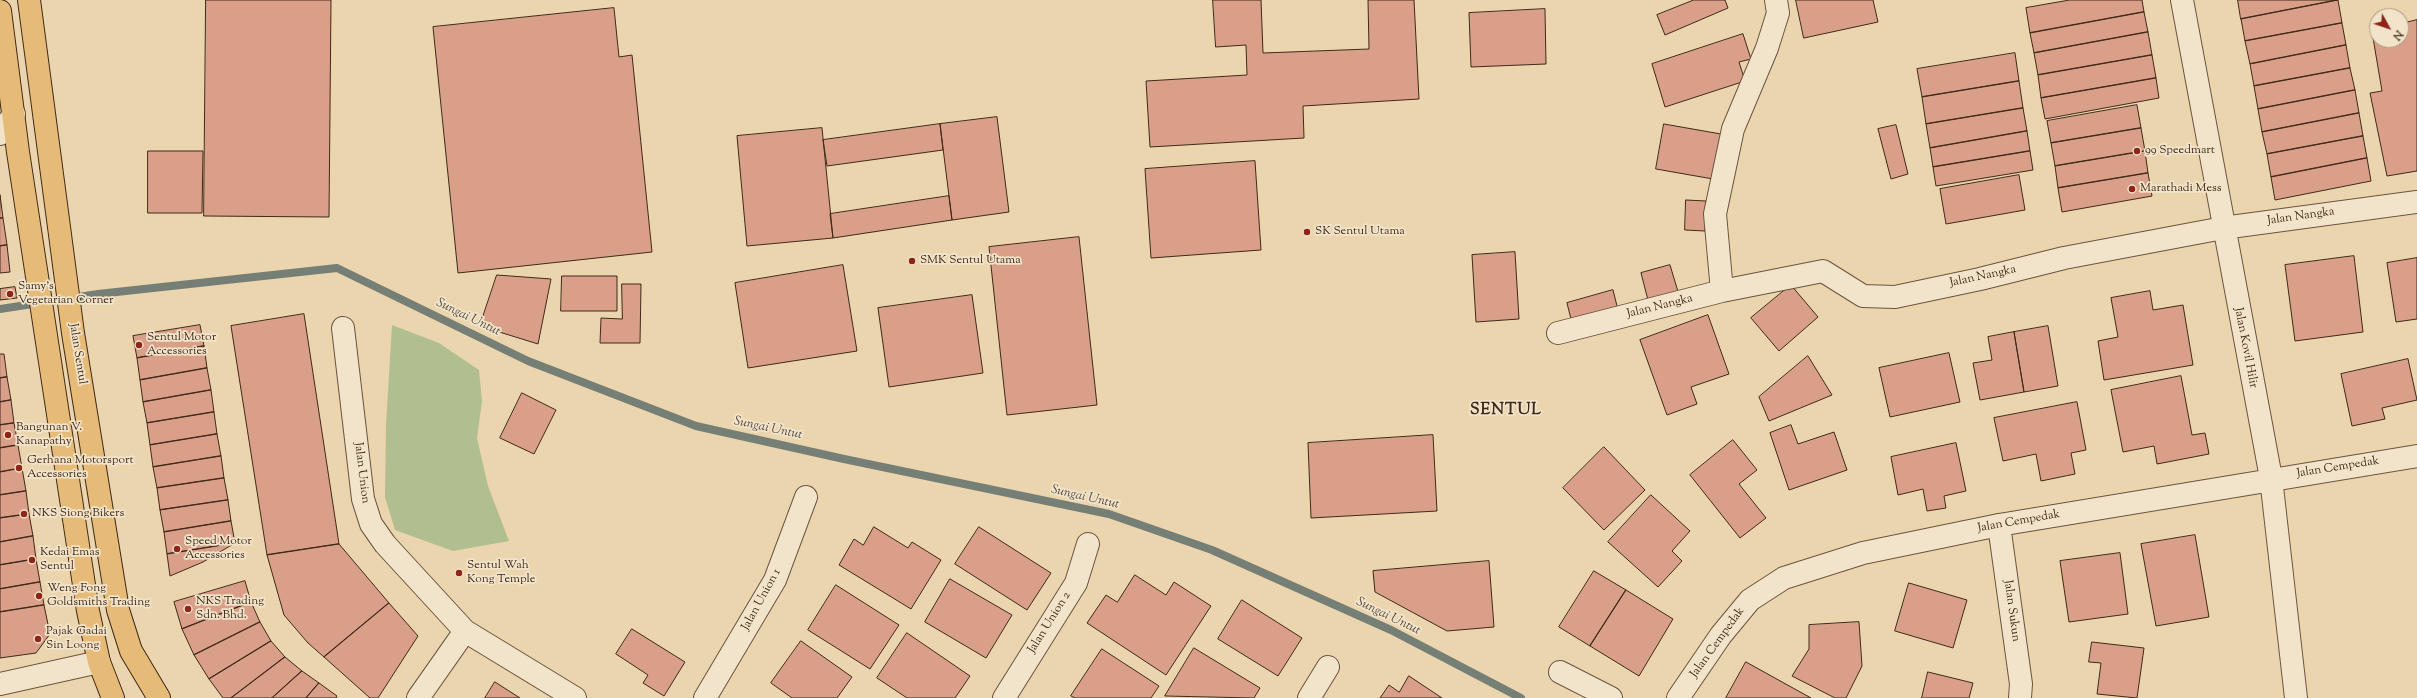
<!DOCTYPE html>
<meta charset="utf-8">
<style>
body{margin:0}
#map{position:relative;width:2417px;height:698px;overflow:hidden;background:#ebd5ae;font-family:"Sorts Mill Goudy",serif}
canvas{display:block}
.north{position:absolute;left:2369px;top:8px;width:40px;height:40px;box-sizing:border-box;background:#f2e4ca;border:1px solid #ab9984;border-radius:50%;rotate:130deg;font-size:11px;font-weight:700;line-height:16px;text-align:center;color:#40291a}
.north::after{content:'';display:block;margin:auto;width:14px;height:18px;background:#8f2418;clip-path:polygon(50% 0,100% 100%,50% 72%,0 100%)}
</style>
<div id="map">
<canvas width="2417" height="698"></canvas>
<div class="north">N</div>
</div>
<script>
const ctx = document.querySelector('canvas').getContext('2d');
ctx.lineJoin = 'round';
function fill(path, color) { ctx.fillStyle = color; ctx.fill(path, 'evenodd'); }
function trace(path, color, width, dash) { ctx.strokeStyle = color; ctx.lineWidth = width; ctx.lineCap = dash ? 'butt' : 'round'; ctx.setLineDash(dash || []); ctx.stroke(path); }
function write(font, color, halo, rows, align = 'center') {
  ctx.font = font + ' "Sorts Mill Goudy",serif'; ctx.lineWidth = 3.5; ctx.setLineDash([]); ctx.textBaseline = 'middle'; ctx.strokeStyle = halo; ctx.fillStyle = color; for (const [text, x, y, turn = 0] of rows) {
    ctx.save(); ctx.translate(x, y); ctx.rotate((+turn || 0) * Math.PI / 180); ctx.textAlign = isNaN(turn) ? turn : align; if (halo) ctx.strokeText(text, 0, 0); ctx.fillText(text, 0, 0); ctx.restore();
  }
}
fill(new Path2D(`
 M392 325 439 343 479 370 482 401 477 438 488 486 509 541 453 551 395 530 385 497 386 425Z`), '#b1be8f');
trace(new Path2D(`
 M0 309 98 294 337 268 528 361 696 426 844 459 1109 514 1212 550 1391 630 1521 698`), '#757f75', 8);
const building = new Path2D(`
 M206 0H331L329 217 204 216Z
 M1213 0H1261L1263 53 1369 49 1368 0H1414L1419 99 1303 106 1304 138 1150 147 1146 81 1247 75 1246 45 1216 47Z
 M1694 0H1725L1728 8 1665 35 1657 15Z
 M1796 0H1873L1878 22 1804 38Z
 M2070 0H2142L2144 12 2030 33 2026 8Z
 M2238 0H2338L2241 19Z
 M2338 0 2342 23 2245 41 2241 19Z
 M614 8 619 57 632 55 652 252 458 273 433 27Z
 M1545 9 1546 64 1471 67 1469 13Z
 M2144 12 2148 32 2034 53 2030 33Z
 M2417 20V171L2387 176 2370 93 2382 91 2372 32 2377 30V40H2401V24Z
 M2342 23 2346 45 2250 64 2245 41Z
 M2148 32 2152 55 2038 75 2034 53Z
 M1743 34 1751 59 1739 62 1745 81 1665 107 1652 64Z
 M2346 45 2350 68 2254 86 2250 64Z
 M2015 53 2019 81 1922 97 1917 69Z
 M2152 55 2156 78 2041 98 2038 75Z
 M2350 68 2355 90 2258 109 2254 86Z
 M2156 78 2159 98 2045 119 2041 98Z
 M2019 81 2023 108 1926 124 1922 97Z
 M2355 90 2359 113 2262 132 2258 109Z
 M2137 105 2141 128 2051 143 2047 121Z
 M2023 108 2027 131 1930 148 1926 124Z
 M2359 113 2363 136 2267 154 2262 132Z
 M997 117 1009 212 952 220 940 124Z
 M940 124 943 150 827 166 823 140Z
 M1664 124 1721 134 1713 179 1656 169Z
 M1896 125 1908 174 1891 179 1878 129Z
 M822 128 833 238 747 246 737 136Z
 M2141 128 2145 151 2055 166 2051 143Z
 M2027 131 2030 151 1933 167 1930 148Z
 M2363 136 2367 158 2271 177 2267 154Z
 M148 151H203L202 213H148Z
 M2030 151 2033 170 1936 186 1933 167Z
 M2145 151 2148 173 2058 188 2055 166Z
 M2367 158 2371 181 2275 200 2271 177Z
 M1255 161 1261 250 1151 258 1145 169Z
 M2148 173 2152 196 2062 212 2058 188Z
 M2019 175 2025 210 1946 224 1940 189Z
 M0 195 3 218H0Z
 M949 196 952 220 833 238 830 214Z
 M1686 200 1706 201 1705 231 1685 230Z
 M0 218H3L7 245 0 246Z
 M1079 237 1097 405 1007 415 989 247Z
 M7 245 10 272 0 273V246Z
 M1515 252 1519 319 1476 322 1472 255Z
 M2354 256 2363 332 2295 341 2285 265Z
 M2417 258V319L2396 322 2387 263Z
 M843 265 857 351 748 368 735 283Z
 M1670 265 1679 295 1649 304 1641 273Z
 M497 275 551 279 538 344 480 326Z
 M562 276H617V311H561Z
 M622 284H641L640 343H600L601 318 622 319Z
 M1791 285 1818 317 1779 351 1751 318Z
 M15 287 17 298 0 300V289Z
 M1613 290 1618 310 1572 323 1567 303Z
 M2150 291 2153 310 2183 305 2193 365 2104 380 2098 341 2118 337 2111 298Z
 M972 295 983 373 889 387 878 308Z
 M304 314 339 544 267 555 231 326Z
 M1708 315 1729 374 1691 387 1697 404 1667 415 1640 340Z
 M200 325 204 346 137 358 133 336Z
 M2048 326 2058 386 2024 392 2014 332Z
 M2014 332 2024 392 1980 400 1973 363 1992 360 1988 337Z
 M204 346 207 368 140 380 137 358Z
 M1949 353 1960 402 1890 417 1879 368Z
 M0 354H4L7 377 0 378Z
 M1808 356 1832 395 1769 421 1759 397Z
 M2408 359 2417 400 2382 408 2385 419 2352 426 2341 374Z
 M207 368 211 390 143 402 140 380Z
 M2181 376 2192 435 2205 433 2209 454 2157 464 2154 446 2123 452 2111 390Z
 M7 377 11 400 0 402V378Z
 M211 390 214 412 147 423 143 402Z
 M522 393 556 410 534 454 500 438Z
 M11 400 14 423 0 425V402Z
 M2077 402 2086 450 2071 453 2075 474 2041 481 2036 454 2003 461 1994 418Z
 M214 412 217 434 150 445 147 423Z
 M14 423 18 445 0 448V425Z
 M1791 425 1798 444 1834 432 1847 470 1789 490 1770 433Z
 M217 434 221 456 153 467 150 445Z
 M1433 435 1437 511 1311 518 1308 443Z
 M1733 440 1757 470 1739 484 1766 518 1740 538 1690 475Z
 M1956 443 1966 491 1944 496 1946 508 1927 511 1923 489 1898 495 1891 457Z
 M18 445 22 468 0 472V448Z
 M1604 447 1645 490 1604 530 1563 488Z
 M221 456 224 478 157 488 153 467Z
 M22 468 26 491 0 495V472Z
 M224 478 228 500 160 510 157 488Z
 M26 491 29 514 0 518V495Z
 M1651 495 1690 531 1672 551 1682 561 1658 587 1608 542Z
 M228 500 231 521 164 532 160 510Z
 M29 514 33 536 0 542V518Z
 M231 521 235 543 167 554 164 532Z
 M874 527 908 548 912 542 941 560 911 609 839 565 854 539 863 545Z
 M979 527 1051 573 1027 610 955 564Z
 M2195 535 2209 617 2156 626 2141 544Z
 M33 536 36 559 0 565V542Z
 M235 543 203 562 170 576 167 554Z
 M339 544 389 603 324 657 308 643 284 615 267 555Z
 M2120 553 2128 614 2069 622 2060 561Z
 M36 559 40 582 0 589V565Z
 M1489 561 1494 627 1447 631 1375 592 1373 571Z
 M1594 571 1626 590 1590 646 1559 627Z
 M1135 575 1166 595 1174 582 1211 606 1166 675 1087 623 1106 595 1117 602Z
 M950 579 1012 615 986 658 925 622Z
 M245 581 251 602 182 629 174 602Z
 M40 582 44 605 0 612V589Z
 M1909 583 1967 600 1953 648 1895 631Z
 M836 585 899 625 870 669 808 630Z
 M1626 590 1673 619 1639 676 1590 646Z
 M1242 600 1302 638 1278 676 1218 639Z
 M251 602 260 622 194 655 182 629Z
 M389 603 418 636 378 698H370L324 657Z
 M44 605 50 634 36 653 0 658V612Z
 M260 622 271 641 209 679 194 655Z
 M1859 622 1862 666 1846 698H1835L1792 676 1809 649V625Z
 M632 629 685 662 664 696 643 683 648 675 616 654Z
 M907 633 970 676 955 698H907L877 678Z
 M271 641 285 657 231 698H223L209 679Z
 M801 641 852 677 837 698H792L771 683Z
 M2092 642 2144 648 2137 698 2097 694 2101 663 2089 662Z
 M1194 648 1260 688 1254 698 1165 696Z
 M1102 649 1159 686 1151 698H1075L1071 696Z
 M285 657 302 671 272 698H231Z
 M1746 662 1811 698H1726Z
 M302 671 319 683 306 698H272Z
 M1928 672 1973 683 1969 698H1922Z
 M1409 676 1442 698H1380L1389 685 1399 692Z
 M495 682 520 698H485Z
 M319 683 337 696 336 698H306Z`);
fill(building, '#d99f88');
trace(building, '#40291a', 1);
const minor = new Path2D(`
 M2182 0 2271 478 2296 698
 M0 134 14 114
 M1722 291 1715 214 1733 129 1767 48 1778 13 1776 0
 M343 328 363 499 371 524 385 544 465 631 575 698
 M1558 333 1722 291 1823 271 1863 296 1895 297 1980 279 2064 258 2223 228 2417 202
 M1999 525 2021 684 2020 698
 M1560 672 1611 698
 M0 684 99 662
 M418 698 465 631
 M705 698 775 580 806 497
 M1004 698 1076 583 1088 544
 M1309 698 1328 667
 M1678 698 1721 635 1750 600 1784 578 1863 553 1999 525 2417 456`);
const major = new Path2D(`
 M29 0 73 333 118 610 131 651 159 698
 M0 11 18 152 88 611 99 662 113 698`);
trace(minor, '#6b543f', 24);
trace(major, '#40291a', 24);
trace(minor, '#f2e4ca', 22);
trace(major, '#e6ba77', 22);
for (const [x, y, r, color] of [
 [2137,151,4,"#8f2418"],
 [2132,189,4,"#8f2418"],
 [1307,232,4,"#8f2418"],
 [912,261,4,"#8f2418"],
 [10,294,4,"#8f2418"],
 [139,345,4,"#8f2418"],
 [8,435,4,"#8f2418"],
 [19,468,4,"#8f2418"],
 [24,514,4,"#8f2418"],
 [177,549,4,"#8f2418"],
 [32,560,4,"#8f2418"],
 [459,573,4,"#8f2418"],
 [39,596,4,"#8f2418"],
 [188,609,4,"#8f2418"],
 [38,639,4,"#8f2418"]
]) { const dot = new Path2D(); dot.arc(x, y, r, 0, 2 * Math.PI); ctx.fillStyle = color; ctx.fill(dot); trace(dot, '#f2e4ca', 1.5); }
write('12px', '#40291a', '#f2e4ca', [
 ["99 Speedmart",2145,151],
 ["Marathadi Mess",2140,189],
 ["SK Sentul Utama",1315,232],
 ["SMK Sentul Utama",920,261],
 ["Samy’s",18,287],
 ["Vegetarian Corner",18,301],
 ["Sentul Motor",147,338],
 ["Accessories",147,352],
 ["Bangunan V.",16,428],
 ["Kanapathy",16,442],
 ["Gerhana Motorsport",27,461],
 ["Accessories",27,475],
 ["NKS Siong Bikers",32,514],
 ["Speed Motor",185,542],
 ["Accessories",185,556],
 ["Kedai Emas",40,553],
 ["Sentul",40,567],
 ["Sentul Wah",467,566],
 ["Kong Temple",467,580],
 ["Weng Fong",47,589],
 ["Goldsmiths Trading",47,603],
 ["NKS Trading",196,602],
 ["Sdn. Bhd.",196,616],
 ["Pajak Gadai",46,632],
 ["Sin Loong",46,646]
], 'left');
write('12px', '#40291a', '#f2e4ca', [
 ["Jalan Nangka",2301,217,-8],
 ["Jalan Nangka",1983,277,-12],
 ["Jalan Nangka",1660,307,-14],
 ["Jalan Kovil Hilir",2245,348,79],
 ["Jalan Sentul",77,354,81],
 ["Jalan Cempedak",2338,468,-9],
 ["Jalan Union",361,473,83],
 ["Jalan Cempedak",2019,522,-10],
 ["Jalan Union 1",762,600,-61],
 ["Jalan Sukun",2011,611,82],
 ["Jalan Union 2",1050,623,-58],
 ["Jalan Cempedak",1718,643,-54]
]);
write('italic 13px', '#564d40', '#f2e4ca', [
 ["Sungai Untut",468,318,26],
 ["Sungai Untut",768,429,12],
 ["Sungai Untut",1085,498,13],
 ["Sungai Untut",1388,617,26]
]);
ctx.letterSpacing = '1px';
write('bold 16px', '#40291a', '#f2e4ca', [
 ["SENTUL",1506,411]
]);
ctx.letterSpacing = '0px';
</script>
